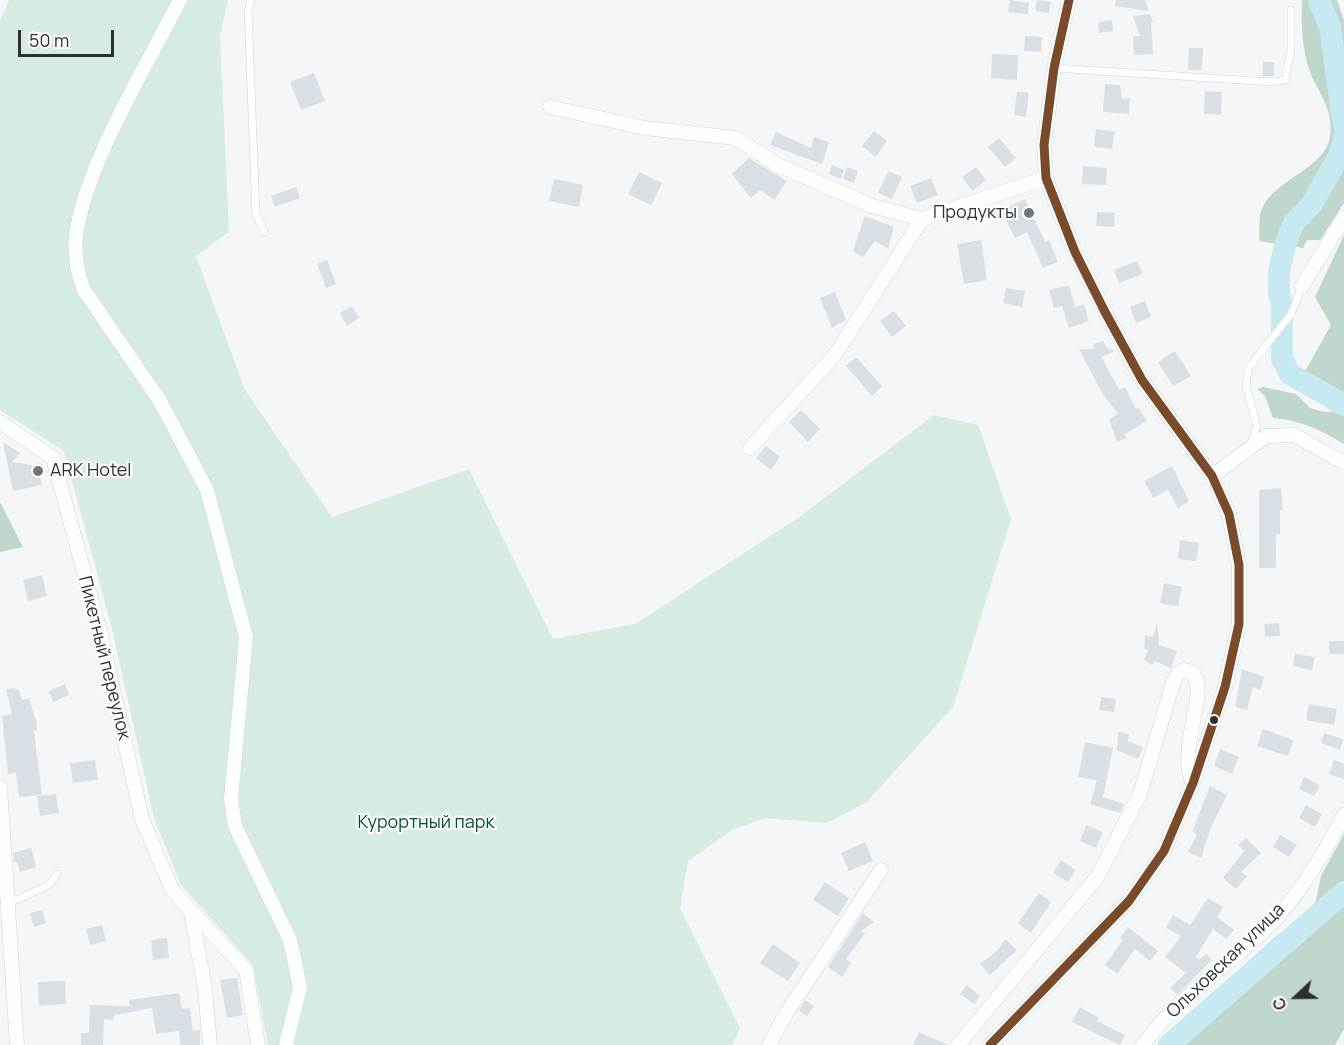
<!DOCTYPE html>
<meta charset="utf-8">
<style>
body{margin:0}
#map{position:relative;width:1344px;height:1045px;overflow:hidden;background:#f4f6f8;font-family:Manrope,sans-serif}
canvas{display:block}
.north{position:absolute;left:1266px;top:967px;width:60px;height:60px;-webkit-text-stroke:4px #fff;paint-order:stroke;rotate:248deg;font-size:16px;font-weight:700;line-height:24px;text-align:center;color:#2e2f30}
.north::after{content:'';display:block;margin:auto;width:21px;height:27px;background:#2e2f30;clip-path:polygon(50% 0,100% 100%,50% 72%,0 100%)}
.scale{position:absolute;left:18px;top:30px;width:96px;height:27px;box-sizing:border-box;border:3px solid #2e2f30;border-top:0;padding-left:8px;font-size:18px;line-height:21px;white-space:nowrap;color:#2e2f30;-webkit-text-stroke:4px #fff;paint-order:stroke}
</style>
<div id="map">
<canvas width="1344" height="1045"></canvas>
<div class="north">С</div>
<div class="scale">50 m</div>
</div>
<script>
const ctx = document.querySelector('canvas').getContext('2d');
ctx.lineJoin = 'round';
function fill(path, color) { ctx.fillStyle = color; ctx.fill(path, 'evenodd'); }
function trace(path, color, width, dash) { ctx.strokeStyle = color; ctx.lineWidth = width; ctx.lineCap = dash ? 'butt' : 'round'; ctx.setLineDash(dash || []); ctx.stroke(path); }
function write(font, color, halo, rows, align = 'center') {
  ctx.font = font + ' Manrope,sans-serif'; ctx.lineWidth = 4.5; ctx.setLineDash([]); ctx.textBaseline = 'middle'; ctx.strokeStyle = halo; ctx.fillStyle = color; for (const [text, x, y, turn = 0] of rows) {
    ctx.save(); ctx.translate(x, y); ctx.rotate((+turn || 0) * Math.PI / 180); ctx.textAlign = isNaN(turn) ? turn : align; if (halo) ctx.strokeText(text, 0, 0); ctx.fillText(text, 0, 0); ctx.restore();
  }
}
fill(new Path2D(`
 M9 0H228L220 35 229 232 196 256 245 390 332 517 469 469 553 639 635 624 798 518 934 415 978 425 1011 519 953 707 867 802 827 823 765 818 732 830 688 861 680 908 740 1028 732 1045H268L253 965 181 885 154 818 112 629 64 451 0 410V21Z`), '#d6ece2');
fill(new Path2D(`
 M1302 0H1337L1344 20V203L1320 240H1307L1303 248 1259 241C1260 232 1258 217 1262 209 1274 179 1325 169 1330 137 1334 113 1322 98 1312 77 1302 53 1301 26 1302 0Z
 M1344 235V397L1304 373 1331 325 1315 297Z
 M1263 387 1296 394 1310 408 1325 412 1336 411 1344 405V444C1321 430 1300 420 1273 418L1265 396 1257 389Z
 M0 502 23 547 0 552Z
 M1344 834V1029L1335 1045H1159L1274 938 1314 909 1321 876Z`), '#bfd6cb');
trace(new Path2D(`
 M1319 0 1330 27 1344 126
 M1344 139 1339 156 1312 204 1294 223 1286 242 1279 271V293L1282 306V359L1290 374 1344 405
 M1169 1045 1344 892`), '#c7e9f1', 22);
fill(new Path2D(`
 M1010 0 1029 3 1028 14 1008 12Z
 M1037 0 1051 2 1049 13 1035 11Z
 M1116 0H1145L1149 11 1115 6Z
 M1150 14 1153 22 1151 23 1153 54 1134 55 1133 36H1140L1133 16Z
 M1112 20 1113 31 1099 33 1098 22Z
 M1025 36 1042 37 1041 52 1024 51Z
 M1189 48H1203L1202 70H1188Z
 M992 54 1018 55 1017 80 991 78Z
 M1263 62H1274V76H1263Z
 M314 73 325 101 301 110 290 82Z
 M1105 84 1120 85 1122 99 1130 98 1129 114 1103 112Z
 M1205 91 1222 92 1221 115 1204 114Z
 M1017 92 1029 93 1026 117 1014 115Z
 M1096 129 1115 132 1112 149 1094 147Z
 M874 131 887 141 876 157 862 146Z
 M776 132 811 148 814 137 829 142 822 164 770 145Z
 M999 138 1016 158 1005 167 988 147Z
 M749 158 787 181 774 200 760 190 751 198 732 174Z
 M832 165 844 170 841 179 829 174Z
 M1083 166 1107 168 1106 185 1082 184Z
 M847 167 858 171 854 183 843 179Z
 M976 167 986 180 972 191 962 177Z
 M888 171 902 177 892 199 878 193Z
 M639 172 662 183 651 205 628 194Z
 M931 178 938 195 917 203 910 186Z
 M554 179 583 185 579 207 549 201Z
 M296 187 300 198 275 207 271 196Z
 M1025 199 1045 242 1049 240 1058 262 1043 268 1027 232 1015 238 1001 210Z
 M1097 212 1115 213 1114 227 1096 226Z
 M865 216 894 227 888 249 875 241 863 257 853 251Z
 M981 240 987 280 964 284 957 244Z
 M327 260 336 284 326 288 317 264Z
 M1137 261 1143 274 1119 283 1114 270Z
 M1069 285 1075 307 1084 304 1089 321 1069 328 1062 306 1054 308 1049 290Z
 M1006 288 1025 291 1022 307 1003 303Z
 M835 292 846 320 832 328 820 298Z
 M1145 301 1151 317 1136 323 1130 307Z
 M352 306 359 318 347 326 340 313Z
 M894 311 906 326 892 337 880 321Z
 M1103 341 1108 349 1116 350 1102 357 1119 390 1125 387 1136 409 1138 407 1147 421 1125 434 1126 438 1117 442 1109 419 1118 414 1102 393 1079 349H1094L1093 344Z
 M1175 351 1191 376 1173 386 1158 362Z
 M856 357 882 386 872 396 846 366Z
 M801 410 820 429 808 442 789 422Z
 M3 442 20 453 12 462 31 465 39 472 42 485 13 491Z
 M766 446 780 457 771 470 756 458Z
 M1172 466 1189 501 1178 508 1168 490 1153 498 1144 481Z
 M1281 488 1283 510H1280V534H1276V568H1259V490Z
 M1180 540 1199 543 1196 561 1178 559Z
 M42 575 47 596 28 601 23 580Z
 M1164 583 1182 587 1178 606 1160 603Z
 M1157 623 1159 645 1177 651 1171 668 1155 661 1152 665 1144 660 1148 650 1144 649 1145 635 1153 637Z
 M1279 623 1280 636 1265 637 1264 624Z
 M1329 641H1344V654H1329Z
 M1295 654 1315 657 1312 670 1293 666Z
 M1242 669 1264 677 1260 690 1253 687 1247 710 1235 707Z
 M65 684 69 695 53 702 49 691Z
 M14 688 18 690 22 700 29 698 36 721 37 730 34 731 42 795 19 797 16 773 8 774 2 716 12 714 6 690Z
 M1101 697 1116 699 1114 712 1099 710Z
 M1309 704 1337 709 1334 725 1306 720Z
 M1263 729 1293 740 1288 756 1257 746Z
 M1118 732 1129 734 1128 741 1143 747 1138 759 1117 750Z
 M1324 733 1343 739 1340 750 1321 743Z
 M1085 742 1113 748 1103 797 1124 804 1120 813 1090 804 1097 780 1078 777Z
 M1220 749 1239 757 1232 774 1214 766Z
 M95 760 98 780 73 783 70 763Z
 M1334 760 1344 764V779L1329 774Z
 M1304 777 1320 785 1314 796 1299 789Z
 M1210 786 1227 795 1211 827 1201 858 1188 852 1197 834 1192 832Z
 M56 794 59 813 40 816 37 796Z
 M1306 805 1322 814 1315 827 1299 818Z
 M1086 825 1103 832 1096 848 1080 841Z
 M1280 835 1297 845 1289 857 1273 847Z
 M1246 838 1261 853 1241 872 1247 876 1236 889 1223 878 1244 851 1238 845Z
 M865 842 873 861 849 871 841 853Z
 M31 848 36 867 20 872 17 862H14L13 853Z
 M1061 860 1075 870 1068 882 1053 873Z
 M825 882 849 898 838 916 813 900Z
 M1039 893 1051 902 1031 933 1018 923Z
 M1208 898 1223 907 1217 917 1234 930 1226 939 1213 929 1196 957 1199 960 1206 954 1212 960 1177 995 1170 988 1186 973 1165 957 1181 936 1166 928 1173 915 1190 925Z
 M42 910 46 923 34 927 30 913Z
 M863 913 874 922 861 931 865 934 846 959 851 963 842 977 828 967Z
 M102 925 106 941 90 945 86 929Z
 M1128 927 1158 951 1150 961 1135 949 1117 974 1105 965 1123 940 1120 938Z
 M167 938 169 958 153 960 151 940Z
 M1005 939 1017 950 990 975 980 964 997 951Z
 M773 944 800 963 788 981 760 963Z
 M237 978 243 1015 227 1018 220 980Z
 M65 981 66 1004 39 1006 38 982Z
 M967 985 980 996 974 1004 960 994Z
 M179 993 182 1009 190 1008 193 1031 200 1030V1045H180L179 1031 156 1034 152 1008 114 1015 113 1020 104 1019 103 1045H81V1033H89L90 1005 130 1006 129 1000Z
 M805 1000 814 1006 807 1016 799 1011Z
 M1080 1007 1099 1018 1097 1021 1125 1035 1120 1045 1072 1022Z
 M919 1032 948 1045H913Z`), '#d9e0e5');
const lane = new Path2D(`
 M251 0 248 11 256 214 264 232
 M1054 68 1272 82 1285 80 1291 51V10
 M1251 444 1257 425 1246 387 1248 369 1291 314 1302 286
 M7 904 49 885 57 874`);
const street = new Path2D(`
 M180 0C147 65 85 165 76 236 74 255 77 272 84 290L160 401 207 490 246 637 231 799 235 826 290 940 300 987 286 1045
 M550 107 645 128 735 138 778 165 872 206 922 219
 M1302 286 1344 218
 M0 422 53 458 100 631 142 819 172 890 246 970 258 1045
 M750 448 835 355 922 219 1046 178
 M1212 476 1266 436 1294 435 1344 463
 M0 787 17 1045
 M191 912 205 989 210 1045
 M769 1045 787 1012 881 870
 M958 1045 1098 876 1140 794 1173 683 1177 674 1184 670C1188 671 1193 672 1195 677 1206 701 1177 749 1193 783
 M990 1045 1129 901 1164 851 1193 783 1225 687 1239 624V565L1229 514 1212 476 1142 380 1105 312 1075 252 1046 178 1044 145 1054 68 1069 0
 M1143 1045C1179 994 1238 961 1279 915 1306 885 1326 850 1344 815`);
trace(lane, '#d2d3d4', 8);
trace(street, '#d2d3d4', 15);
trace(lane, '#fdfefe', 7);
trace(street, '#fdfefe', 14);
trace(new Path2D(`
 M990 1045 1129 901 1164 851 1193 783 1225 687 1239 624V565L1229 514 1212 476 1142 380 1105 312 1075 252 1046 178 1044 145 1054 68 1069 0`), '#7a4b2a', 9);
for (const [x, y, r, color] of [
 [1029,213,6,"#737576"],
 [38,471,6,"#737576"],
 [1214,720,5,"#2e2f30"]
]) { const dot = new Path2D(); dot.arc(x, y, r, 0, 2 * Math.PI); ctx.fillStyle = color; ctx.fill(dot); trace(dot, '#fff', 2); }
write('18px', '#2e2f30', '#fff', [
 ["Продукты",1017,213],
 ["ARK Hotel",50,471,"left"]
], 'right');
write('18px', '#2e2f30', '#fff', [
 ["Пикетный переулок",104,658,76],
 ["Ольховская улица",1226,961,-44]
]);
write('18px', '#004f35', '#fff', [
 ["Курортный парк",426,823]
]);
</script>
